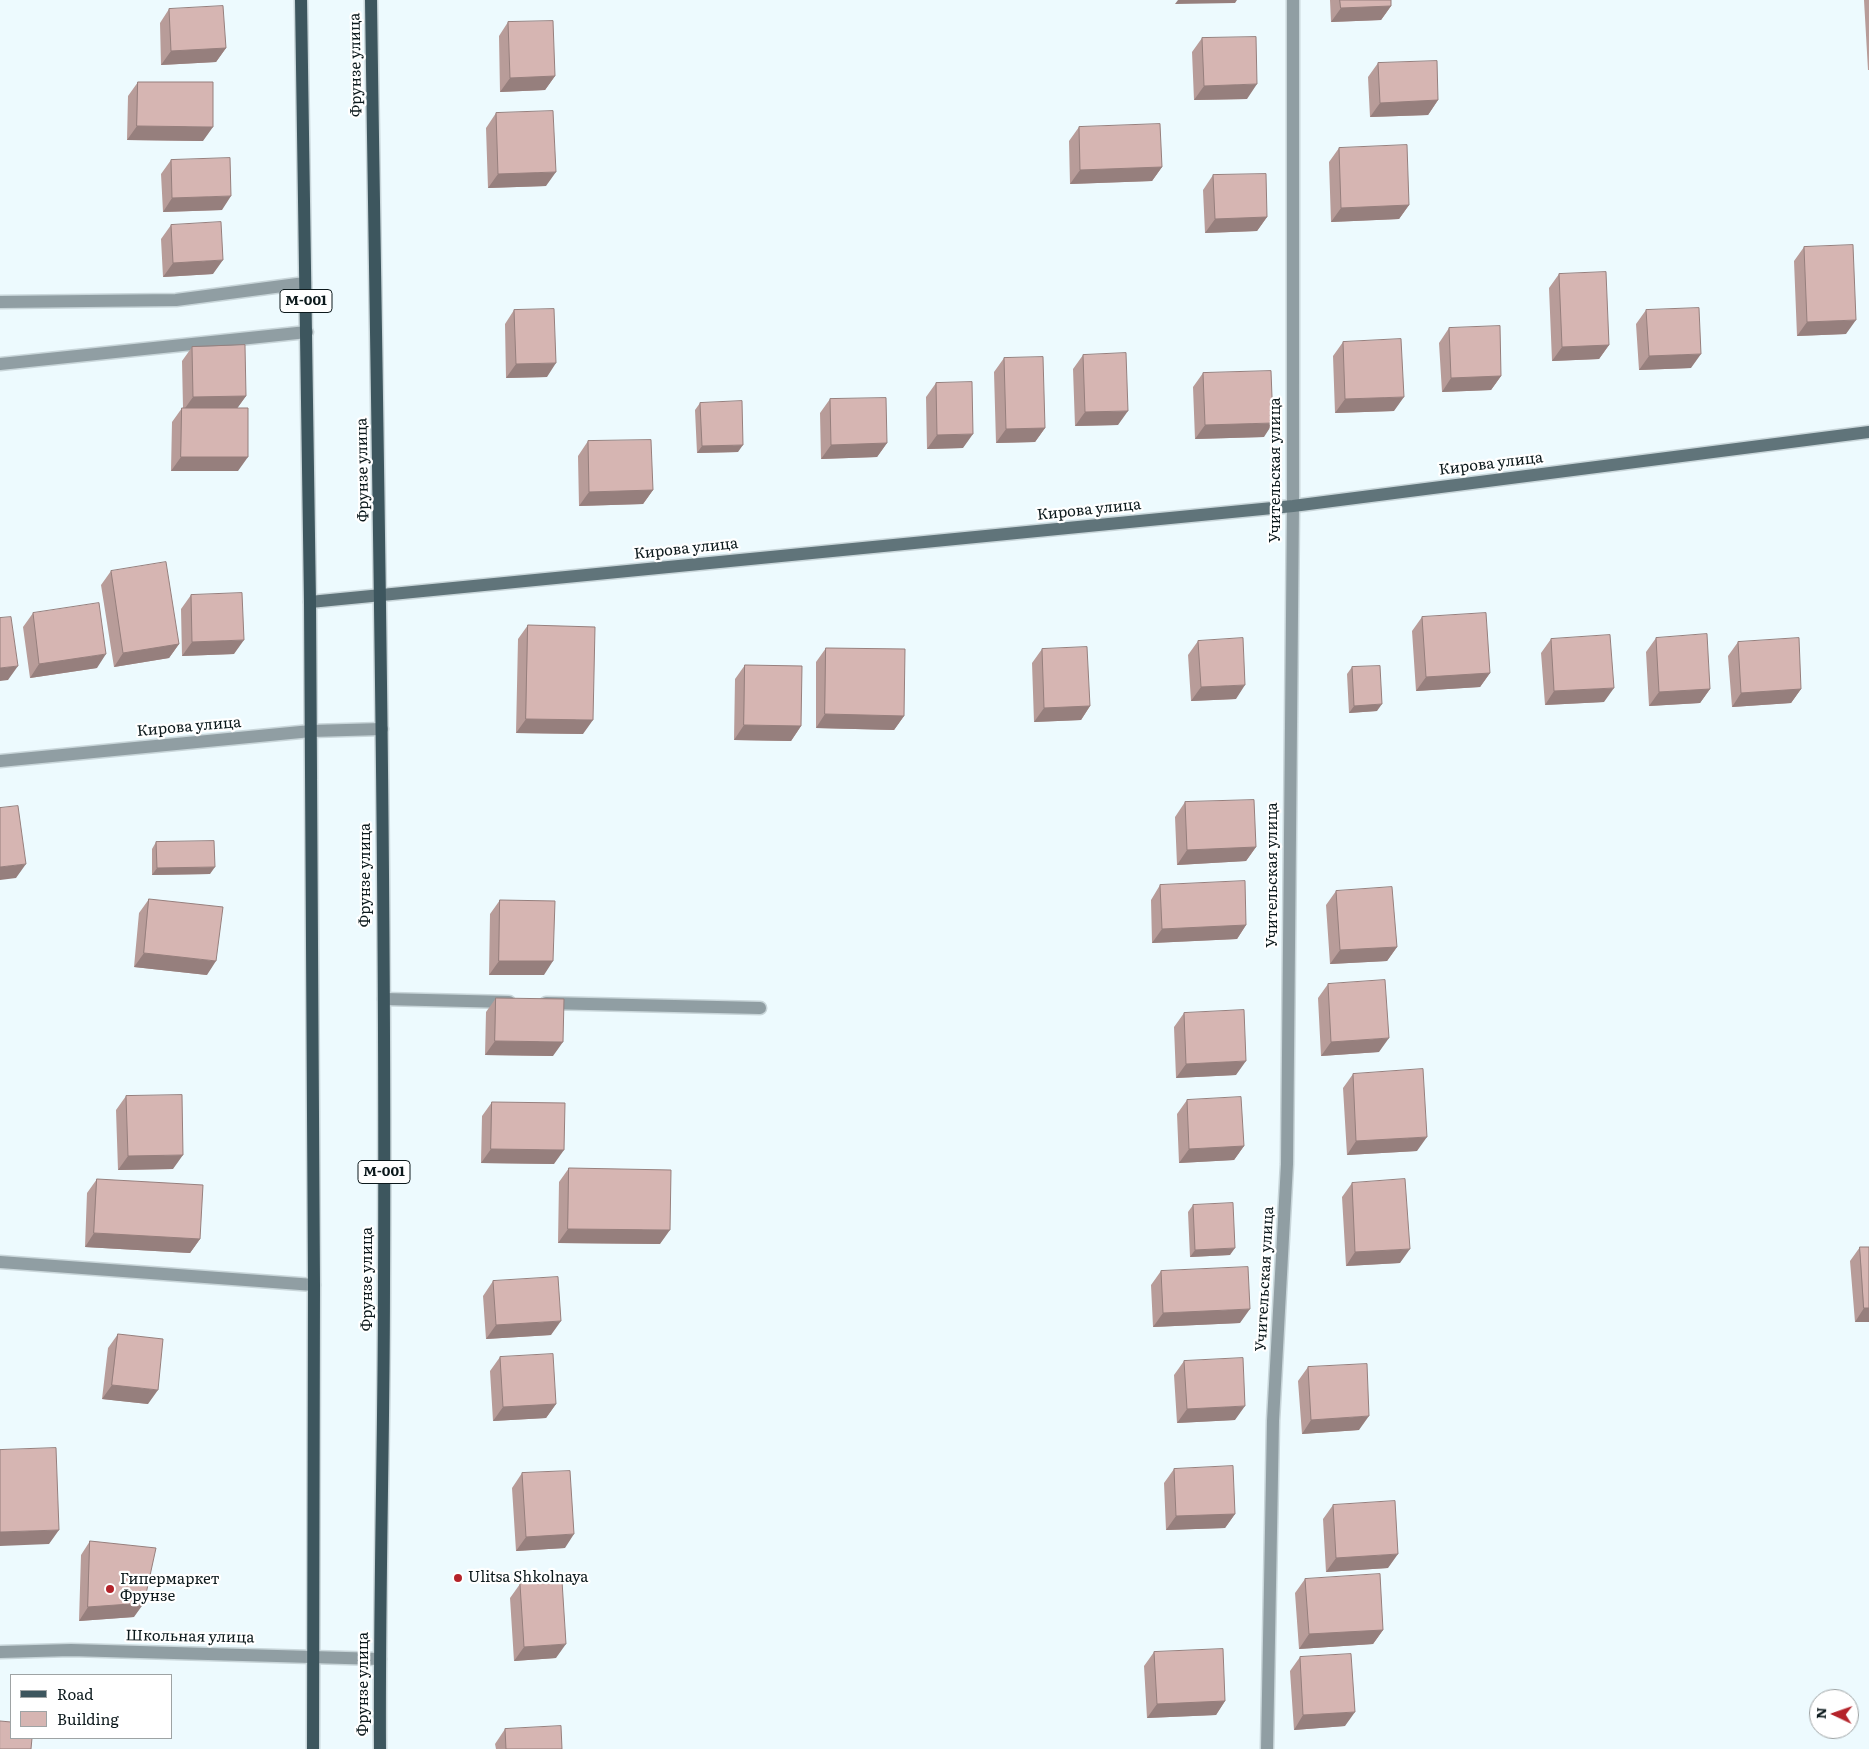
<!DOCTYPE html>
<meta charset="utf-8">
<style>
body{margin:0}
#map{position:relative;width:1869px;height:1749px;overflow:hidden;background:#edfafe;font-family:Literata,serif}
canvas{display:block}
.legend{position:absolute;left:10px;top:1674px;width:162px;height:65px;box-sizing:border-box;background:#fff;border:1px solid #9ea3a4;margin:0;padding:6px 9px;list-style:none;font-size:15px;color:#0c191c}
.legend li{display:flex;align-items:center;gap:10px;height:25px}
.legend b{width:25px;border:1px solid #9ea3a4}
.north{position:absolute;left:1809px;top:1689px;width:50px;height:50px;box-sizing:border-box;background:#fff;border:1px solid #9ea3a4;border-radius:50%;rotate:273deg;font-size:14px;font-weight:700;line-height:20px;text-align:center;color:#0c191c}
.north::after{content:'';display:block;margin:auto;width:18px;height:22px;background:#b4232a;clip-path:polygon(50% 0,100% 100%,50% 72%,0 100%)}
</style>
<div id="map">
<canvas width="1869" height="1749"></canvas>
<ul class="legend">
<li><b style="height:6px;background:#3d565e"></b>Road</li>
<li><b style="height:14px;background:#d6b5b2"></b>Building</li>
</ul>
<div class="north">N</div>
</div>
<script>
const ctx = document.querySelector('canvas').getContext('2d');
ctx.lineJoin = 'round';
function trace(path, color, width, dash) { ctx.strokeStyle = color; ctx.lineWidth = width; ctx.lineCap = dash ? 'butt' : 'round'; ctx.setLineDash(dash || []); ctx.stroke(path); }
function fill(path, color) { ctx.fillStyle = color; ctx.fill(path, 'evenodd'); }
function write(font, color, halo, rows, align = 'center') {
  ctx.font = font + ' Literata,serif'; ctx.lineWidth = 4.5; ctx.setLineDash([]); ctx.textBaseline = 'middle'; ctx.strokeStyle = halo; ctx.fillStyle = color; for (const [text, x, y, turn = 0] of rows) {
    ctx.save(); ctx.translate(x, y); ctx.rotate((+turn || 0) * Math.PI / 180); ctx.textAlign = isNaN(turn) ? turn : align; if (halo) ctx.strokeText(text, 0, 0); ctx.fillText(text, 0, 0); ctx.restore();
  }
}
const lane = new Path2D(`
 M0 302 176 300 305 283
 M0 364 307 332
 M384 999 509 1002
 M546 1003 760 1008
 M0 1262 314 1285`);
const street = new Path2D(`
 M0 761 311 731 382 729
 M0 1652 71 1650 380 1659
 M1267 1749 1273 1421 1287 1164 1293 506V0`);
const secondary = new Path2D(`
 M310 602 1293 506 1869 432`);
const primary = new Path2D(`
 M301 0 310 602 314 1285 313 1749
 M371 0C377 428 386 855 384 1283 384 1438 379 1594 380 1749`);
trace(lane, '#c9d6da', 15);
trace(street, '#c9d6da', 15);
trace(secondary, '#c9d6da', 15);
trace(primary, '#c9d6da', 15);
trace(lane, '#909ea3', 12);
trace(street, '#909ea3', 12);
trace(secondary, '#60747a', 12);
trace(primary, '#3d565e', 12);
fill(new Path2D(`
 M1330 0H1391V6L1381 20 1331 22Z
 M1864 0H1869V70H1868Z
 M169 9 226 48 216 62 161 65 160 23Z
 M508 22 555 76 545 90 500 92 499 36Z
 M1202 38 1247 99 1194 100 1192 52Z
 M1378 63 1438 100 1428 115 1370 117 1368 77Z
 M138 82 203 141 127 140 128 96Z
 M496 113 546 186 488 188 486 128Z
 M1079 127 1162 167 1152 181 1070 184 1069 141Z
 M1339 148 1409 205 1399 219 1331 222 1329 162Z
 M171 160 222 210 163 212 161 174Z
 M1213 175 1267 217 1257 231 1205 233 1203 190Z
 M171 225 213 274 163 277 161 239Z
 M1804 247 1846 334 1797 336 1794 261Z
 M1559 274 1609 345 1599 359 1552 361 1549 288Z
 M514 310 547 377 506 378 505 324Z
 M1646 310 1691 368 1639 370 1636 324Z
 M1449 328 1501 376 1491 390 1442 392 1439 343Z
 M1343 342 1394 411 1335 413 1333 356Z
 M192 347 246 396 237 408 238 471H171L172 422 182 408H183L182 361Z
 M1083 355 1118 425 1075 426 1073 369Z
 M1004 358 1045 428 1035 442 996 443 994 372Z
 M1203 373 1264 437 1195 439 1193 387Z
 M936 383 963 448 927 449 926 397Z
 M830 399 887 443 877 457 821 459 820 413Z
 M700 403 738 452 697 453 695 410Z
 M588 441 653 490 643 504 579 506 578 456Z
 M111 571 179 644 169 658 114 667 101 585Z
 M191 595 234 654 182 656 181 609Z
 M33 613 97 668 30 678 23 627Z
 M1422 617 1490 673 1480 687 1416 691 1412 631Z
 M528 625 583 734 516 733 518 639Z
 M1656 638 1710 689 1700 703 1649 706 1646 652Z
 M1551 639 1604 702 1545 705 1541 653Z
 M1198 641 1236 699 1191 701 1188 655Z
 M1738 642 1801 689 1791 703 1732 707 1728 656Z
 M826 648 904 716 894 730 816 728V662Z
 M1042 649 1090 706 1081 720 1034 722 1032 663Z
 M745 665 801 726 791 741 734 740 735 679Z
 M1352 667 1377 711 1349 713 1347 674Z
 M1185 802 1256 847 1246 861 1177 865 1175 817Z
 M156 842 210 874 152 875V849Z
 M1160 885 1246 925 1237 939 1152 943 1151 900Z
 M1336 891 1397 947 1387 961 1330 964 1326 905Z
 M149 899 207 975 134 967 139 913Z
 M500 900 544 975H489L490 914Z
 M1328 984 1379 1052 1321 1056 1318 998Z
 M496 998 553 1056 485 1055 486 1012Z
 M1184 1013 1236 1075 1176 1078 1174 1027Z
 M1353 1074 1417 1151 1347 1155 1343 1088Z
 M126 1096 173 1169 118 1170 116 1110Z
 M1187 1100 1244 1146 1234 1160 1179 1163 1177 1114Z
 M492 1102 554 1164 481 1163 482 1116Z
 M569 1168 660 1244 558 1243 559 1182Z
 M97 1179 200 1239 190 1253 85 1247 87 1193Z
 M1352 1183 1400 1263 1346 1266 1342 1197Z
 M1193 1205 1230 1255 1190 1257 1188 1212Z
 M1860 1247 1869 1322H1855L1850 1261Z
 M1161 1271 1240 1323 1153 1327 1151 1285Z
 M493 1281 551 1335 486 1339 483 1296Z
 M118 1334 148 1404 102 1399 108 1348Z
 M500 1357 556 1404 546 1418 493 1421 490 1371Z
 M1184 1361 1235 1420 1177 1423 1174 1375Z
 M1308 1367 1359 1430 1302 1434 1298 1381Z
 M1174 1469 1235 1514 1225 1528 1166 1530 1164 1483Z
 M522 1473 565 1548 516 1551 512 1488Z
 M1333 1505 1388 1568 1326 1572 1323 1519Z
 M90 1541 134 1617 79 1621 81 1555Z
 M1305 1579 1383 1630 1373 1644 1299 1649 1295 1593Z
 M520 1584 556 1658 514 1661 510 1598Z
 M1154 1652 1225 1701 1216 1715 1147 1718 1144 1666Z
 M1300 1657 1345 1726 1294 1730 1290 1671Z
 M505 1729 562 1749H496L495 1744Z`), '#b89c99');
fill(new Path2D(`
 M1178 0H1237L1235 3 1175 4Z
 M1391 6 1381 20 1331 22 1341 8Z
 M226 48 216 62 161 65 171 51Z
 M555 76 545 90 500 92 510 78Z
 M1257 84 1247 99 1194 100 1204 86Z
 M1438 100 1428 115 1370 117 1380 103Z
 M137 126 213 127 203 141 127 140Z
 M1162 167 1152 181 1070 184 1080 170Z
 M556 172 546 186 488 188 498 174Z
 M231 196 222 210 163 212 172 198Z
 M1409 205 1399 219 1331 222 1341 208Z
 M1267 217 1257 231 1205 233 1215 219Z
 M223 260 213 274 163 277 173 263Z
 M1856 320 1846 334 1797 336 1807 322Z
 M1609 345 1599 359 1552 361 1562 347Z
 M1701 354 1691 368 1639 370 1649 356Z
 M556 363 547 377 506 378 516 364Z
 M1501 376 1491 390 1442 392 1451 378Z
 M246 396 236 410 183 411 193 397Z
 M1404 397 1394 411 1335 413 1345 399Z
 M1128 411 1118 425 1075 426 1085 412Z
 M1273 423 1264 437 1195 439 1205 425Z
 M1045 428 1035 442 996 443 1006 429Z
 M973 434 963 448 927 449 937 435Z
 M887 443 877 457 821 459 831 445Z
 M743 445 738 452 697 453 702 446Z
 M181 457H248L238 471H171Z
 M653 490 643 504 579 506 589 492Z
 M244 640 234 654 182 656 192 642Z
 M179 644 169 658 114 667 123 653Z
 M106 654 97 668 30 678 39 664Z
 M18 666 8 680 0 681V668Z
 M1490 673 1480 687 1416 691 1426 677Z
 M1245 685 1236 699 1191 701 1201 687Z
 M1614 688 1604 702 1545 705 1554 691Z
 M1710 689 1700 703 1649 706 1659 692Z
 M1801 689 1791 703 1732 707 1741 693Z
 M1382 704 1377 711 1349 713 1354 706Z
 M1090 706 1081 720 1034 722 1044 708Z
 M825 714 904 716 894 730 816 728Z
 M526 719 593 720 583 734 516 733Z
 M744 725 801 726 791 741 734 740Z
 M1256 847 1246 861 1177 865 1187 850Z
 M26 864 16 878 0 880V867Z
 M215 867 210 874 152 875 157 868Z
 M1246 925 1237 939 1152 943 1162 929Z
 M1397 947 1387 961 1330 964 1340 950Z
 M144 953 216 961 207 975 134 967Z
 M499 961H553L544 975H489Z
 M1389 1038 1379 1052 1321 1056 1331 1042Z
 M495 1041 563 1042 553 1056 485 1055Z
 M1246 1061 1236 1075 1176 1078 1186 1064Z
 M1427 1137 1417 1151 1347 1155 1356 1141Z
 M1244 1146 1234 1160 1179 1163 1189 1149Z
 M491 1149 564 1150 554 1164 481 1163Z
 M183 1155 173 1169 118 1170 128 1156Z
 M568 1229 670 1230 660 1244 558 1243Z
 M94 1233 200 1239 190 1253 85 1247Z
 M1235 1248 1230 1255 1190 1257 1195 1250Z
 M1410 1249 1400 1263 1346 1266 1355 1252Z
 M1864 1308H1869V1322H1855Z
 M1250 1309 1240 1323 1153 1327 1163 1313Z
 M561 1321 551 1335 486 1339 496 1325Z
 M112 1385 158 1390 148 1404 102 1399Z
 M556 1404 546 1418 493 1421 503 1407Z
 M1245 1406 1235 1420 1177 1423 1187 1409Z
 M1369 1416 1359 1430 1302 1434 1311 1420Z
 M1235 1514 1225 1528 1166 1530 1176 1516Z
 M59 1530 49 1544 0 1546V1532Z
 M574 1534 565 1548 516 1551 526 1537Z
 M1398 1554 1388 1568 1326 1572 1336 1558Z
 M144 1603 134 1617 79 1621 88 1607Z
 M1383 1630 1373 1644 1299 1649 1309 1634Z
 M566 1644 556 1658 514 1661 524 1647Z
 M1225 1701 1216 1715 1147 1718 1157 1704Z
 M1355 1712 1345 1726 1294 1730 1303 1715Z`), '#967f7d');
const building = new Path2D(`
 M1340 0H1391V6L1341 8Z
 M223 6 226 48 171 51 169 9Z
 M553 21 555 76 510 78 508 22Z
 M1256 37 1257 84 1204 86 1202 38Z
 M1437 61 1438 100 1380 103 1378 63Z
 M138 82H213V127L137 126Z
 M553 111 556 172 498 174 496 113Z
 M1160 124 1162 167 1080 170 1079 127Z
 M1407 145 1409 205 1341 208 1339 148Z
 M230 158 231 196 172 198 171 160Z
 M1266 174 1267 217 1215 219 1213 175Z
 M221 222 223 260 173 263 171 225Z
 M1853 245 1856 320 1807 322 1804 247Z
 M1606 272 1609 345 1562 347 1559 274Z
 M1699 308 1701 354 1649 356 1646 310Z
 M554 309 556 363 516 364 514 310Z
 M1500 326 1501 376 1451 378 1449 328Z
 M1401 339 1404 397 1345 399 1343 342Z
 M245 345 246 396 193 397 192 347Z
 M1126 353 1128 411 1085 412 1083 355Z
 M1043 357 1045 428 1006 429 1004 358Z
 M1271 371 1273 423 1205 425 1203 373Z
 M972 382 973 434 937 435 936 383Z
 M886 398 887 443 831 445 830 399Z
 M742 401 743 445 702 446 700 403Z
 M182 408H248V457H181Z
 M651 440 653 490 589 492 588 441Z
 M166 562 179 644 123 653 111 571Z
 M242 593 244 640 192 642 191 595Z
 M99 603 106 654 39 664 33 613Z
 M1486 613 1490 673 1426 677 1422 617Z
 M11 617 18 666 0 668V618Z
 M528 625 595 627 593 720 526 719Z
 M1707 634 1710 689 1659 692 1656 638Z
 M1610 635 1614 688 1554 691 1551 639Z
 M1243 638 1245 685 1201 687 1198 641Z
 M1799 638 1801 689 1741 693 1738 642Z
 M1087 647 1090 706 1044 708 1042 649Z
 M826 648 905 649 904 716 825 714Z
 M745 665 802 666 801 726 744 725Z
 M1380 666 1382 704 1354 706 1352 667Z
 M1254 800 1256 847 1187 850 1185 802Z
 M18 806 26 864 0 867V808Z
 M214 841 215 867 157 868 156 842Z
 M1245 881 1246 925 1162 929 1160 885Z
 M1392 887 1397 947 1340 950 1336 891Z
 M149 899 223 907 216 961 144 953Z
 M500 900 555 901 553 961H499Z
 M1385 980 1389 1038 1331 1042 1328 984Z
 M496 998 564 999 563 1042 495 1041Z
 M1244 1010 1246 1061 1186 1064 1184 1013Z
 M1423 1069 1427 1137 1356 1141 1353 1074Z
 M182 1095 183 1155 128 1156 126 1096Z
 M1241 1097 1244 1146 1189 1149 1187 1100Z
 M492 1102 565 1103 564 1150 491 1149Z
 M569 1168 671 1170 670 1230 568 1229Z
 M97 1179 203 1185 200 1239 94 1233Z
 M1405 1179 1410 1249 1355 1252 1352 1183Z
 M1233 1203 1235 1248 1195 1250 1193 1205Z
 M1860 1247H1869V1308H1864Z
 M1248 1267 1250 1309 1163 1313 1161 1271Z
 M558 1277 561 1321 496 1325 493 1281Z
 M118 1334 163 1339 158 1390 112 1385Z
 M553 1354 556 1404 503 1407 500 1357Z
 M1243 1358 1245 1406 1187 1409 1184 1361Z
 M1367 1364 1369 1416 1311 1420 1308 1367Z
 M56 1448 59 1530 0 1532V1450Z
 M1233 1466 1235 1514 1176 1516 1174 1469Z
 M570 1471 574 1534 526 1537 522 1473Z
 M1395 1501 1398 1554 1336 1558 1333 1505Z
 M90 1541 156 1548 144 1603 88 1607Z
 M1380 1574 1383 1630 1309 1634 1305 1579Z
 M562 1581 566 1644 524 1647 520 1584Z
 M1223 1649 1225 1701 1157 1704 1154 1652Z
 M1351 1654 1355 1712 1303 1715 1300 1657Z
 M0 1721 11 1722V1738H32L31 1749H0Z
 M561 1726 562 1749H506L505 1729Z`);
fill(building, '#d6b5b2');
trace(building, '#967f7d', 1);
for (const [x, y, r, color] of [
 [458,1578,5,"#b4232a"],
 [110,1589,5,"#b4232a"]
]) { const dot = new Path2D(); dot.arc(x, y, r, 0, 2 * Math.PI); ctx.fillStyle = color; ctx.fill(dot); trace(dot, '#fff', 2); }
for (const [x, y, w] of [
 [306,301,52],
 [384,1172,52]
]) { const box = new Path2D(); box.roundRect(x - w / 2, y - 11.5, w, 23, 4); ctx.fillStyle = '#fff'; ctx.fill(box); trace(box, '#0c191c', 1); }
write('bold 14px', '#0c191c', null, [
 ["M-001",306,301],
 ["M-001",384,1172]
]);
write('15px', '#0c191c', '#fff', [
 ["Фрунзе улица",356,65,-91],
 ["Кирова улица",1491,464,-7],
 ["Фрунзе улица",363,470,-91],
 ["Учительская улица",1276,470,-90],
 ["Кирова улица",1089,510,-6],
 ["Кирова улица",686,549,-6],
 ["Кирова улица",189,727,-5],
 ["Фрунзе улица",366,875,-90],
 ["Учительская улица",1273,875,-90],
 ["Фрунзе улица",368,1279,-90],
 ["Учительская улица",1265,1279,-87],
 ["Школьная улица",190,1637,1],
 ["Фрунзе улица",364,1684,-90]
]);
write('15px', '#0c191c', '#fff', [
 ["Ulitsa Shkolnaya",468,1578],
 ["Гипермаркет",120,1580],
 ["Фрунзе",120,1597]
], 'left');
</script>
